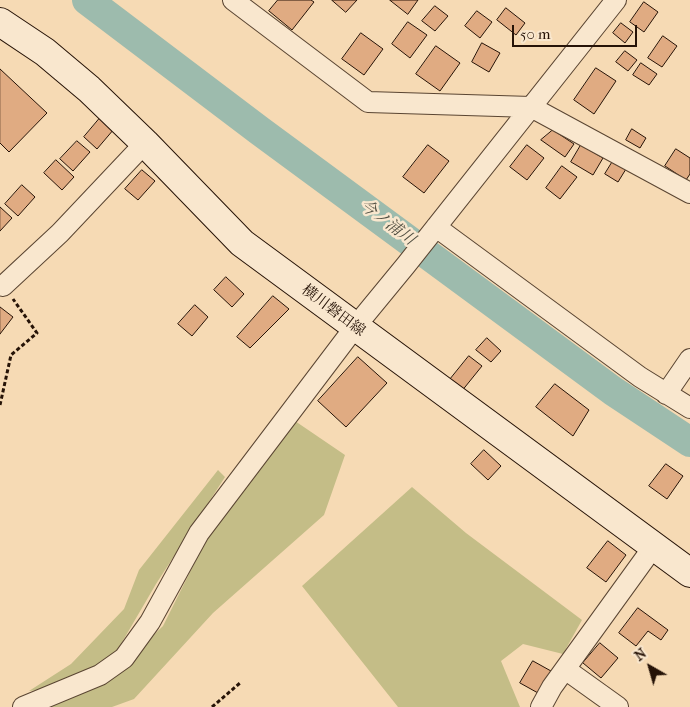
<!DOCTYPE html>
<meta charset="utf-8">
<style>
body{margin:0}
#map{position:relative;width:690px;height:707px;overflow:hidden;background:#f6dab4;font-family:"IM FELL French Canon",serif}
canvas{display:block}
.north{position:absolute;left:625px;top:642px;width:50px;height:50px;-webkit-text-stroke:4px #f9e7ce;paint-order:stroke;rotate:322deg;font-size:14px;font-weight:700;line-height:20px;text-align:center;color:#261307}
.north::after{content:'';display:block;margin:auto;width:18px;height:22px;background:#261307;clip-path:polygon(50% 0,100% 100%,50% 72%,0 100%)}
.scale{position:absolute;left:512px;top:25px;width:125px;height:22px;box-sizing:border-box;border:2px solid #261307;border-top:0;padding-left:6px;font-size:15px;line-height:18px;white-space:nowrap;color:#261307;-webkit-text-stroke:4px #f9e7ce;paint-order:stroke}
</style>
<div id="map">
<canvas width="690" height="707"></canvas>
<div class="north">N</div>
<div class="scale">50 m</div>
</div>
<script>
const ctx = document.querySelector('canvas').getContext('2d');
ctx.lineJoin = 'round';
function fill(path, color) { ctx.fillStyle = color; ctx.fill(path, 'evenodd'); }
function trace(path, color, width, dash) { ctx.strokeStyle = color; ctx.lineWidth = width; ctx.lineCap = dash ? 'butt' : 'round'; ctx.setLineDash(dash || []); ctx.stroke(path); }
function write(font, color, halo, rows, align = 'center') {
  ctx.font = font + ' "IM FELL French Canon","Noto Serif JP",serif'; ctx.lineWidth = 5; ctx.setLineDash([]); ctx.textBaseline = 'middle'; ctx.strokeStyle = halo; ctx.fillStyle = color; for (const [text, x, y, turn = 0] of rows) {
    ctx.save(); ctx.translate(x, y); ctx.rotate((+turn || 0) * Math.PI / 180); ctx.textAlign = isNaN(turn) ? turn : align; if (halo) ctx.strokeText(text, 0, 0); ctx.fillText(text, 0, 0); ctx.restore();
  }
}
fill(new Path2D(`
 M295 421 345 455 324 515 213 613 134 699 112 707H41L110 677 163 626 208 536Z
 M218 470 225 477 156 584 111 661 49 689 29 691 71 664 124 609 139 570Z
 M412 487 466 533 582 620 563 654 523 644 501 661 520 707H398L302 586Z`), '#c4bd87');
trace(new Path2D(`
 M87 0 260 131 613 391 690 442`), '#9dbbad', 30);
const building = new Path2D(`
 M278 0H311L314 2 292 30 269 11Z
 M332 0H357L346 12Z
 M390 0H418L408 14Z
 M644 2 658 12 644 32 630 22Z
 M435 6 448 16 435 31 422 21Z
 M506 8 525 23 516 35 497 20Z
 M477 11 492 22 480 38 465 26Z
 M408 22 427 35 410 58 392 44Z
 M621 23 633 32 625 43 613 33Z
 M361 33 383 49 364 75 342 59Z
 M663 36 677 46 662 67 648 58Z
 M482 43 500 53 489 72 472 62Z
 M436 46 460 63 440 91 416 74Z
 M625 51 637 60 628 71 616 62Z
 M641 63 657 74 649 85 633 75Z
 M596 68 616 81 594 114 574 100Z
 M0 69 47 113 9 152 0 143Z
 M100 118 114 129 97 149 84 137Z
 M632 129 646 138 640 148 626 140Z
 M553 130 574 144 565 157 541 140Z
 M77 141 90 152 73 171 60 159Z
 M428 145 449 161 424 193 403 177Z
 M527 145 544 158 527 180 510 167Z
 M581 145 603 158 593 175 571 162Z
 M676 149 690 158V174L686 180 665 166Z
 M56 160 74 177 62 190 44 173Z
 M613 161 626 169 618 182 605 174Z
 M562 166 577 177 560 199 546 188Z
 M142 170 155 181 138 200 125 189Z
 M22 185 35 197 18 216 5 204Z
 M0 207 12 218 0 231Z
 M226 277 244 294 232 307 214 290Z
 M273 296 289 309 250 348 237 337Z
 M195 305 208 317 192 336 178 324Z
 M0 307 13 317 0 334Z
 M487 338 501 351 491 362 476 350Z
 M469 356 482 366 461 392 448 382Z
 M358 357 387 383 346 427 318 401Z
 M555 384 589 410 573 436 536 407Z
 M484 450 501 466 488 480 471 464Z
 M666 464 683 476 667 499 649 486Z
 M608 541 626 555 606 582 587 568Z
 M638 608 668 630 661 640 648 631 636 646 619 633Z
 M600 643 618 658 601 678 583 663Z
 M533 661 551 671 538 693 520 683Z`);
fill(building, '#e0ab82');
trace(building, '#261307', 1);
const street = new Path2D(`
 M233 0 368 102 531 107 690 193
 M436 227 640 377 690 408
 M3 286 60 233 145 143
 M666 394 690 359
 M565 669 618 707
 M23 707 100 675 124 658 150 622 199 533 355 327 406 265 616 0
 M541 707 552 687 654 546`);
const secondary = new Path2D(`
 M0 22 45 52 89 89 145 143 242 243 690 573`);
trace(street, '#5a4532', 22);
trace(secondary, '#261307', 30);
trace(new Path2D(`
 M0 405 11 355 37 333 13 299
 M212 707 240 683`), '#261307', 3, [4, 2.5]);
trace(street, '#f9e7ce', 20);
trace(secondary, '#f9e7ce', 28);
write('15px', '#261307', '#f9e7ce', [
 ["横川磐田線",333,311,37]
]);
write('italic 16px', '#504e41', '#f9e7ce', [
 ["今ノ浦川",387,223,37]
]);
</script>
